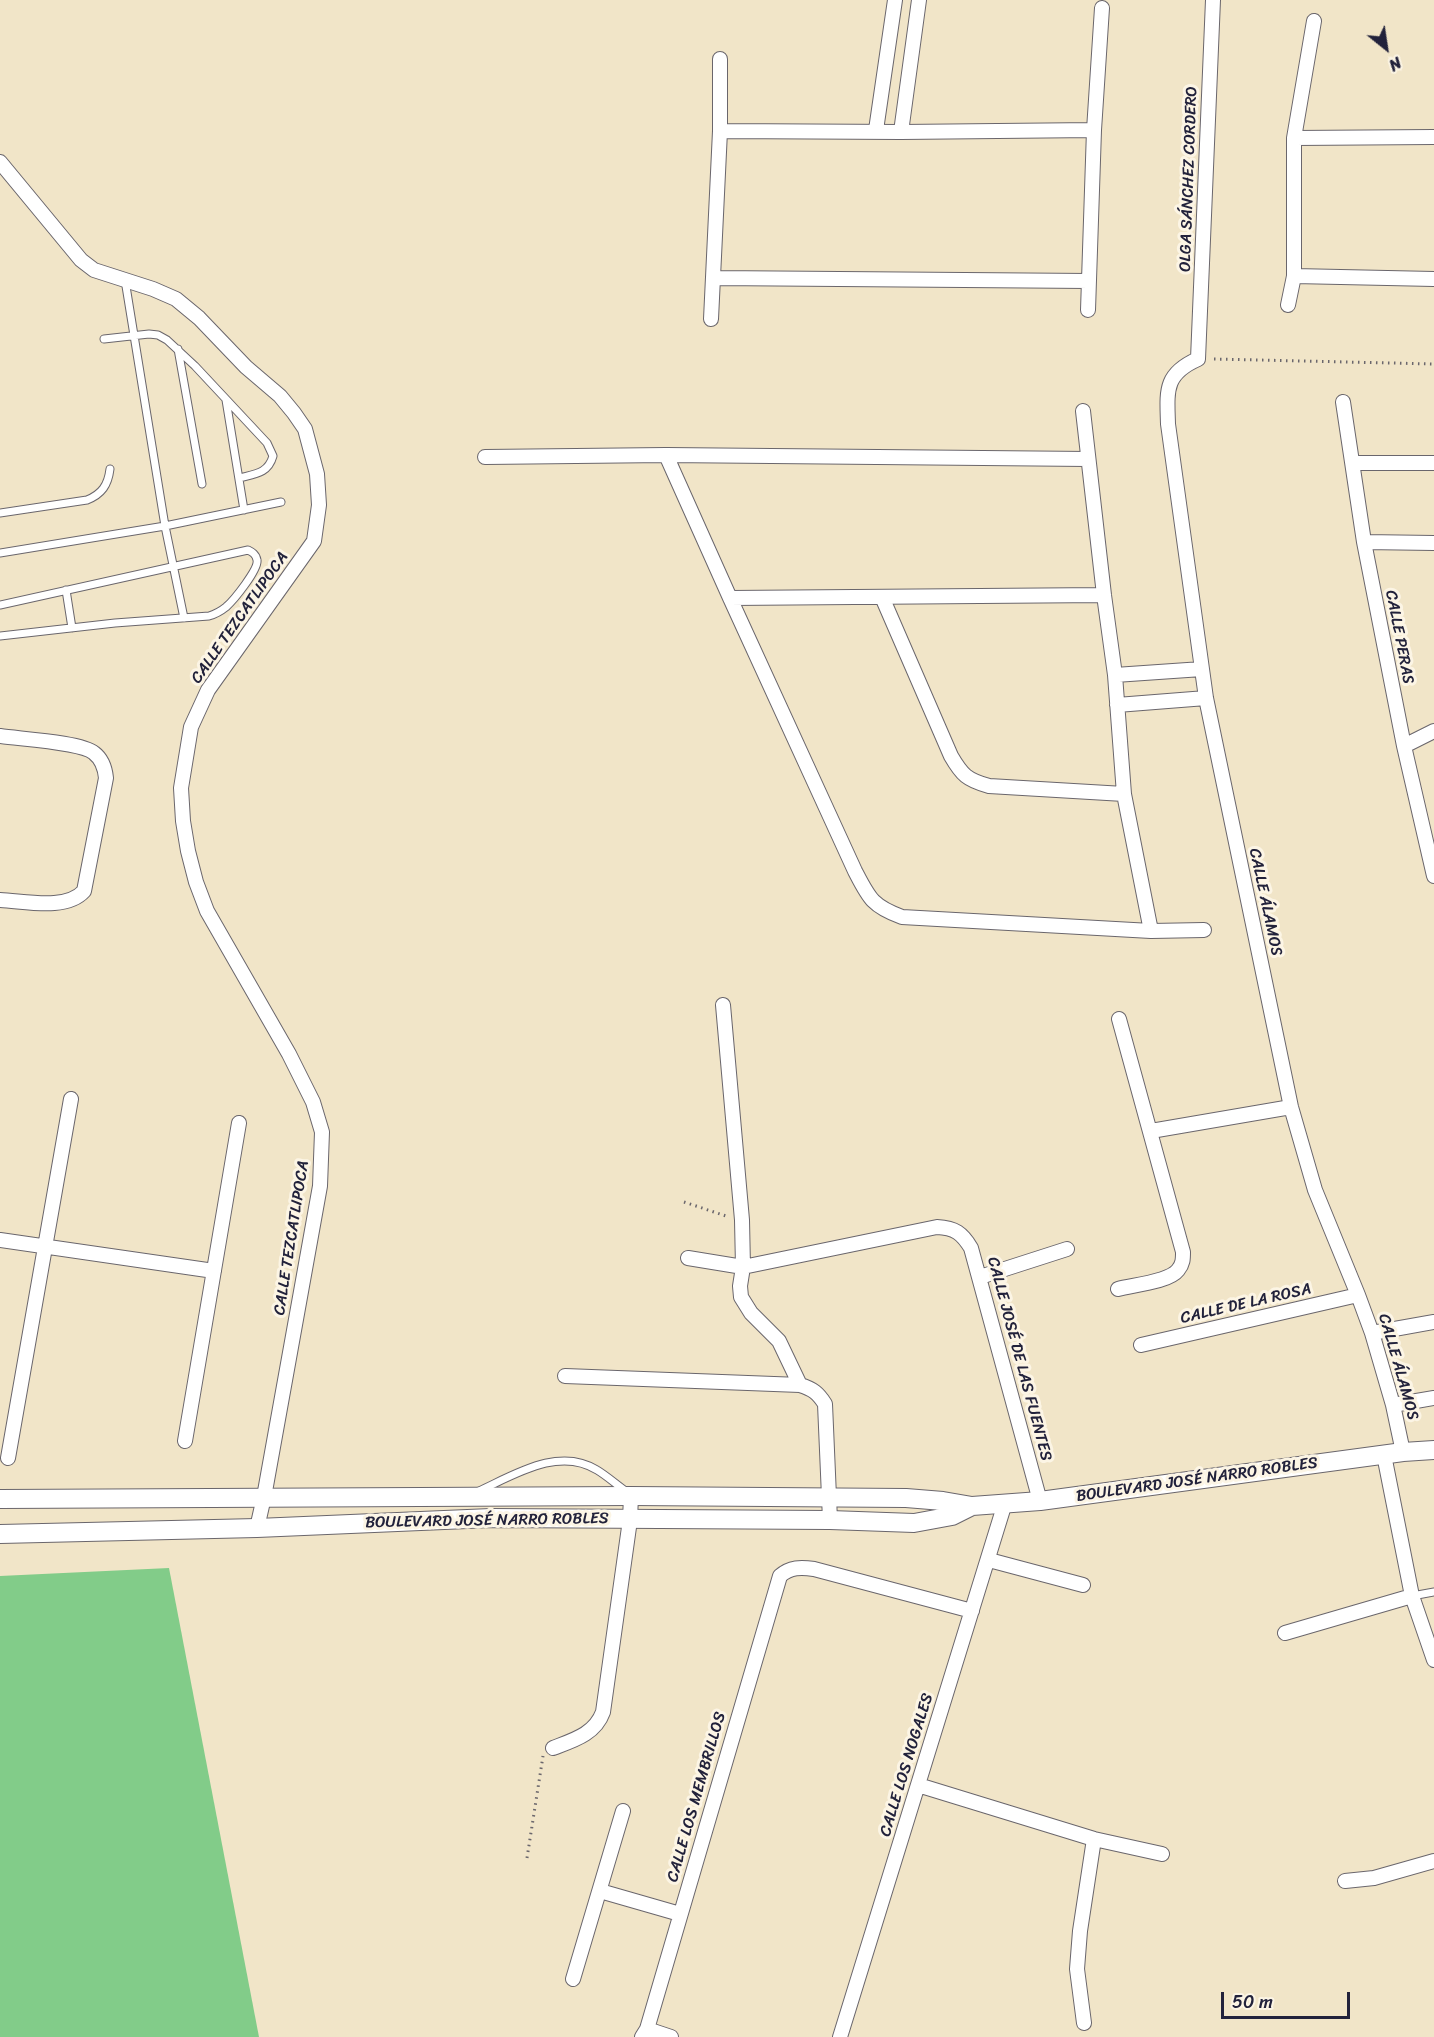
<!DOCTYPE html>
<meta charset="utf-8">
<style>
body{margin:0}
#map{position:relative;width:1434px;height:2037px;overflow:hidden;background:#f1e5c8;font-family:Sriracha,sans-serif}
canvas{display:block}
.north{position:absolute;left:1356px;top:18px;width:60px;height:60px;-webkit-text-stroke:4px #fcf5e5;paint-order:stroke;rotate:150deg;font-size:16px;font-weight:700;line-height:24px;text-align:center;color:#22223b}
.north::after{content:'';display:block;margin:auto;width:21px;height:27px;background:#22223b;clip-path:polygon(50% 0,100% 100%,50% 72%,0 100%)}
.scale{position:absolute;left:1221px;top:1992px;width:129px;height:27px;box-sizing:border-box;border:3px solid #22223b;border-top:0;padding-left:8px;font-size:18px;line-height:21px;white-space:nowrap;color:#22223b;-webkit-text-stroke:4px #fcf5e5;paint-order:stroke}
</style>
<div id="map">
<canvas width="1434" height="2037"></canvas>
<div class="north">N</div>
<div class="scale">50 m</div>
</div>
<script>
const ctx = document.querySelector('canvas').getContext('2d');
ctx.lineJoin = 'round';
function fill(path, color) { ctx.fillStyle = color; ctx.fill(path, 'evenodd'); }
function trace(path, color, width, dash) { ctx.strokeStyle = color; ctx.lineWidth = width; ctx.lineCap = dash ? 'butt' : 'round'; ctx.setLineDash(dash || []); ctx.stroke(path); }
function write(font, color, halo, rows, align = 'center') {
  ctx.font = font + ' Sriracha,sans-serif'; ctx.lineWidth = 6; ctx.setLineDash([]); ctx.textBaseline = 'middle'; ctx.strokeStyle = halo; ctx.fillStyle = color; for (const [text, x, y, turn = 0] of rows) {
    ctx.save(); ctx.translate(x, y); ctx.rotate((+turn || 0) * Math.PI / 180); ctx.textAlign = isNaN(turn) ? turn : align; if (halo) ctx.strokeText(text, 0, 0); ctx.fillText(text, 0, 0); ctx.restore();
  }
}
fill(new Path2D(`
 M169 1568 259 2037H0V1576Z`), '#82cc89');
const lane = new Path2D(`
 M125 280 165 526 184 618
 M104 339 149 334 158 335 167 340 195 366 267 443 273 456C268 474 254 474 239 478
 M178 349 202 484
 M226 400 244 510
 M0 513 87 500C102 494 108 485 110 469
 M0 553 165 526 281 502
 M66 590 72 628
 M0 605 248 550C252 552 256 554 257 560 259 569 234 600 226 607 221 611 216 614 209 616L115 623 0 636
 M479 1491C514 1475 559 1446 597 1470 607 1476 617 1485 627 1492
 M1412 1596 1434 1592`);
const street = new Path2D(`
 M1213 0 1198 359C1164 374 1167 391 1168 424L1206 698 1291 1107 1315 1190 1358 1295 1372 1333 1393 1405 1403 1452
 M720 59V131L901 132 1094 130
 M876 130 895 0
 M901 132 919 0
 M1294 138 1434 137
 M0 162 81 260 94 270 153 289 176 299 199 318 246 367 280 396 294 413 305 429 317 474 319 505 314 541 208 690 191 727 181 788 183 821 188 851 196 882 207 911 289 1054 313 1102 322 1132 320 1186 264 1497 257 1528
 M1294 276 1434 279
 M714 278 1089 281
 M1288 305 1294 276V138L1314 21
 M1088 310 1094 130 1102 8
 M711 319 720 131
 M1343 402 1364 542 1404 746 1434 876
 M1083 411 1104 595 1115 675 1124 794 1151 931
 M666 455 730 598 855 871C869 898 872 906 902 917L1151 931 1204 930
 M485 457 666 455 1088 459
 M1353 463H1434
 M1364 542 1434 543
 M882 597 951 756C962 775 967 780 989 786L1124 794
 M730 598 1104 595
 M1115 675 1202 669
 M1117 705 1206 698
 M0 736C19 739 81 742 94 753 102 759 105 768 106 778L84 891C66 911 25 901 0 900
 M1404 746 1434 731
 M723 1005 742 1220 743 1267 740 1286 741 1297 751 1313 779 1341 800 1385
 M1151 1131 1291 1107
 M0 1240 214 1271
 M688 1258 743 1267 937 1227C955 1228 962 1233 971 1248L1040 1501
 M980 1277 1067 1249
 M1118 1289C1133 1285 1169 1282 1178 1270 1183 1264 1183 1259 1183 1252L1119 1019
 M1372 1333 1434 1322
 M1141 1345 1358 1295
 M565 1376 800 1385C813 1389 818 1393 825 1404L830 1520
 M1393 1405 1434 1398
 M185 1441 239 1123
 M1384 1455 1412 1596 1434 1660
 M8 1458 71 1099
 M989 1560 1083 1585
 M1285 1633 1412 1596
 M553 1748C574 1740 595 1734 603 1712L630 1520 631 1496
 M918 1785 1094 1839 1162 1854
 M1345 1881 1374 1878 1434 1861
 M600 1891 680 1914
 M573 1979 623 1811
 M1084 2023 1077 1969 1080 1931 1094 1839
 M647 2029 671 2037
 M642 2037 647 2029 780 1576C790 1567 801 1567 814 1569L972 1611
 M840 2037 1005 1503`);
const secondary = new Path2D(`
 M0 1499 631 1496 906 1498 943 1501 972 1506 1040 1501 1403 1452 1434 1450
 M0 1534 257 1528 491 1518 830 1520 914 1523 952 1516 972 1506`);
trace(lane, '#6a666c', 9);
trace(street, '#6a666c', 16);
trace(secondary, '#6a666c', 20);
trace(new Path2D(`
 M1214 359 1434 364
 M684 1202 726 1216
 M527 1858 543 1756`), '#6a666c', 3, [1.5, 4.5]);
trace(lane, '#fff', 7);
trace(street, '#fff', 14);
trace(secondary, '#fff', 18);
write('16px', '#22223b', '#fcf5e5', [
 ["OLGA SÁNCHEZ CORDERO",1189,179,-88],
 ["CALLE TEZCATLIPOCA",240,618,-55],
 ["CALLE PERAS",1399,637,79],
 ["CALLE ÁLAMOS",1265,902,78],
 ["CALLE TEZCATLIPOCA",292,1238,-81],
 ["CALLE DE LA ROSA",1246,1304,-13],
 ["CALLE JOSÉ DE LAS FUENTES",1019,1359,75],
 ["CALLE ÁLAMOS",1398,1367,74],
 ["BOULEVARD JOSÉ NARRO ROBLES",1197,1480,-8],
 ["BOULEVARD JOSÉ NARRO ROBLES",487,1521,-1],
 ["CALLE LOS NOGALES",907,1765,-73],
 ["CALLE LOS MEMBRILLOS",697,1797,-74]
]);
</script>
